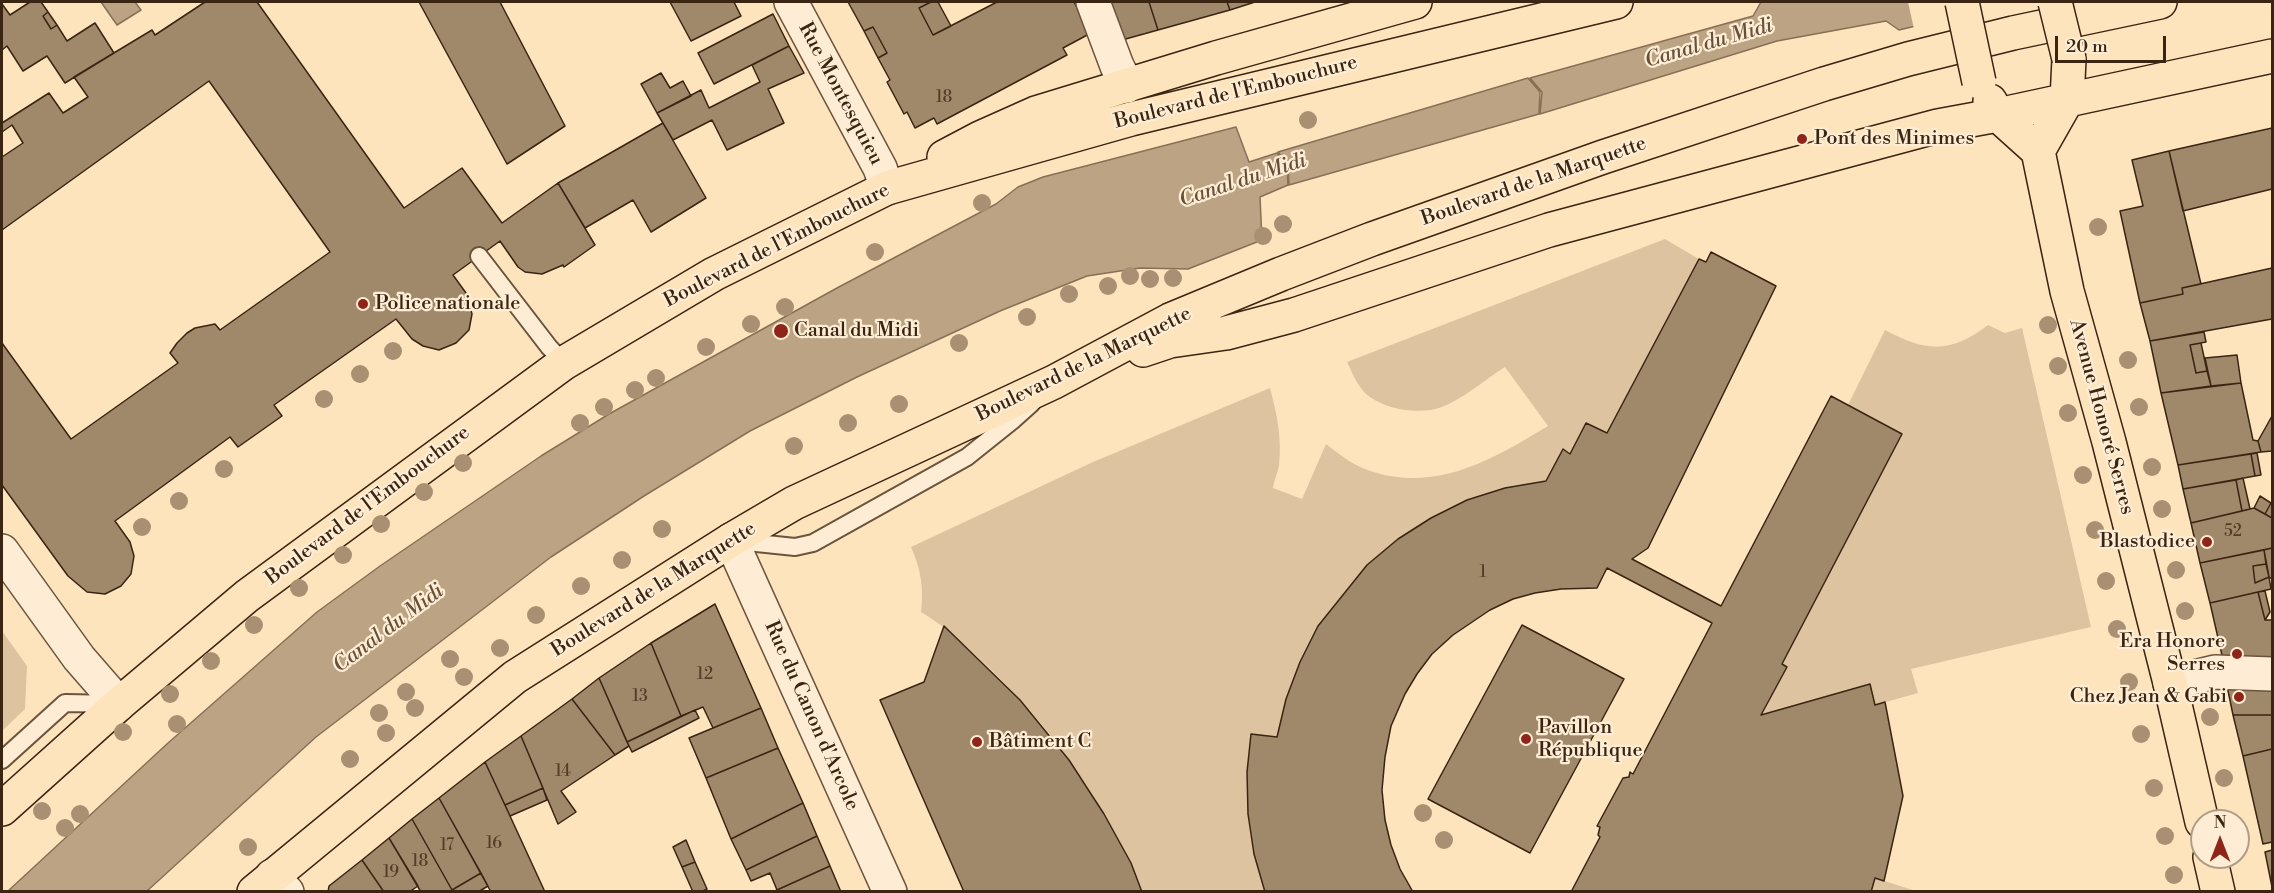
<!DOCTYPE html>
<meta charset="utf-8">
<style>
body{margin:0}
#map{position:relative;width:2274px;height:893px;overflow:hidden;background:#fee4bd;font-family:"Libre Bodoni",serif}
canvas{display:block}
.frame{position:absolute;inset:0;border:3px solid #3a2412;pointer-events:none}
.north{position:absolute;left:2190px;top:809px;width:60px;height:60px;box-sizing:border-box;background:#feedd4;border:2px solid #b09d86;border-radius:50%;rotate:0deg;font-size:16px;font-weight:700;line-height:24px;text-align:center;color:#3a2412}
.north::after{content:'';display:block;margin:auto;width:21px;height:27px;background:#8f2418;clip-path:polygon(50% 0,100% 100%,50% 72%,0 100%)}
.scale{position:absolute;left:2055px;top:36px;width:111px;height:27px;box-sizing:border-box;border:3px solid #3a2412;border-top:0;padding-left:8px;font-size:18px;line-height:21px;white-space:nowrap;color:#3a2412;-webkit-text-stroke:4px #feedd4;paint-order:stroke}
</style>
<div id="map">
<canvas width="2274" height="893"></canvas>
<div class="frame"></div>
<div class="north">N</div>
<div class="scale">20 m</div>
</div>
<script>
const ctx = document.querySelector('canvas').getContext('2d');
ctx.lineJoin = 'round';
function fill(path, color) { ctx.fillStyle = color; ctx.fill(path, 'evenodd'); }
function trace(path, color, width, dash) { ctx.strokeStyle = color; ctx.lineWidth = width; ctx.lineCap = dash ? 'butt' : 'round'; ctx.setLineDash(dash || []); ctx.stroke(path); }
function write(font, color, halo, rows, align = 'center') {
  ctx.font = font + ' "Libre Bodoni",serif'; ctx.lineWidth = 4.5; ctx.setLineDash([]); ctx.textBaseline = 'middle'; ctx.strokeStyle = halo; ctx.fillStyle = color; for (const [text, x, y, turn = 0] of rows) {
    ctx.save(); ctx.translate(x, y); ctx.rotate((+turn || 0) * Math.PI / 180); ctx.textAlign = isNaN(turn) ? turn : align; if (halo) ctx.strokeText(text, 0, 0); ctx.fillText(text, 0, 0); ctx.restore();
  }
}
fill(new Path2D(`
 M1665 239 1699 259 1607 433 1586 424 1570 454 1563 450 1546 481 1505 488 1467 500 1431 518 1398 539 1367 565 1318 626 1300 662 1286 698 1277 737 1251 734C1248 761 1246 787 1248 814 1250 840 1258 866 1265 891H1142C1108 807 1054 730 988 667 967 647 946 627 921 612 924 589 921 569 911 547L1093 462 1270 388C1277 414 1282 438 1279 465 1278 472 1274 480 1273 488L1302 499 1326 444C1338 453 1351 464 1365 469 1433 495 1492 460 1548 426L1505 367C1484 380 1465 398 1442 407 1420 415 1388 410 1370 397 1358 389 1353 374 1347 362Z
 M1988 325 2005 333 2022 328 2091 627 1911 669 1918 693 1875 705 1869 684 1761 715 1787 667 1782 664 1902 434 1848 405 1885 330C1926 352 1950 354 1988 325Z
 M2 631 27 666 25 709 2 731Z
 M1875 878 1916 891 1871 892Z`), '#ddc3a0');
const water = new Path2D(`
 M101 2H135L141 10 117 25Z
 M1761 2H2015L1899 30 1886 21 1777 41 1540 114 1542 92 1530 78 1753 16Z
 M1528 78 1540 92 1539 114 1289 185 1288 165 1278 152Z
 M1236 127 1249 162 1277 153 1287 166 1288 185 1260 197 1262 240 1188 269 1140 268 1087 276 1000 311 857 377 750 431 644 496 551 557 316 737 147 891H8L168 743 317 612 380 566 541 456 609 414 837 288 996 204 1018 187 1043 177Z`);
fill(water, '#bba383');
trace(water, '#877056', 1.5);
fill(new Path2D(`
 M1908 2H2018L2015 4 1914 29Z`), '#fee4bd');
const building = new Path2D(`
 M30 2H41L48 12 43 16 51 29 57 25 67 41 95 23 114 53 65 83 47 56 23 71 7 46 2 50V4L10 15Z
 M205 2H257L404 208 462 168 502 223 558 183 595 245 564 267 563 265 542 274 525 272 518 267 500 241 453 275 466 293 472 314 469 330 456 343 439 350 423 346 412 339 396 319 274 405 282 416 238 447 230 437 115 521 130 542 134 556 131 574 121 586 105 594 87 592 68 576 2 485V343L71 439 178 363 170 353 177 343 187 333 195 328 215 324 220 330 330 252 209 81 2 230V157L23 143 12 125 2 132V123L49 93 63 113 88 97 74 77 152 30 155 35Z
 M419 2H500L565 126 507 164Z
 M670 2H734L741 16 691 41Z
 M848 2H931L919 8 933 35 997 2H1074L1091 33 1063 48 1067 55 937 124 934 118 915 128 907 112 904 114 887 82 890 80 878 58 887 53 873 27 864 31Z
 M931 2H938L951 26 933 35 919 8Z
 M1107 2H1149L1158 30 1122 40Z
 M1149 2H1227L1230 10 1158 30Z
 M1227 2H1255L1230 10Z
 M48 12 57 25 51 29 43 16Z
 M773 14 789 46 714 84 698 53Z
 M873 27 887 53 878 58 864 31Z
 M789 46 804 73 768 89 784 123 727 150 712 120 673 140 657 113 701 90 709 108 760 82 752 65Z
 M661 73 670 88 683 81 691 96 657 113 641 84Z
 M663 123 706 198 651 232 633 200 585 228 558 183Z
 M2272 128V189L2183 211 2169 151Z
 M2169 151 2201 284 2182 288 2183 294 2140 303 2120 211 2143 206 2132 160Z
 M1711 252 1776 286 1648 548 1632 559 1721 606 1831 396 1902 434 1782 664 1787 667 1761 715 1870 684 1875 705 1885 702 1903 796 1884 881 1875 878 1871 892H1571L1600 837 1598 835 1600 827 1597 826 1623 778 1629 777 1630 772 1633 774 1712 623 1607 568 1597 588 1561 589 1535 593 1513 599 1490 610 1453 635 1432 654 1417 674 1405 694 1391 726 1385 757 1382 790 1385 820 1391 845 1400 869 1413 892H1265L1254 854 1248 814 1247 772 1251 734 1277 737 1286 699 1300 662 1318 626 1367 565 1398 539 1431 518 1467 500 1505 488 1546 481 1563 449 1570 454 1586 423 1607 433 1699 259 1706 262Z
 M2272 268V319L2150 341 2140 303 2183 294 2182 288Z
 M2204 332 2206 342 2190 345 2196 373 2207 371 2211 386 2161 393 2150 341Z
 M2201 343 2207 371 2196 373 2190 345Z
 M2237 355 2241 383 2211 386 2205 358Z
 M2241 383 2253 440 2258 441 2261 452 2178 465 2161 393Z
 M2272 416V451L2261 452 2258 441Z
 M2257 453 2261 475 2255 476 2251 454Z
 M2251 454 2255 476 2183 489 2178 465Z
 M2243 478 2250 509 2242 511 2236 480Z
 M2236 480 2242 511 2191 523 2183 489Z
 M2260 496 2271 503 2265 514 2254 508Z
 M2271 503H2272V518L2265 514Z
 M2254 508 2272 518V548L2200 563 2191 523Z
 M2272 548V579L2269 577 2264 550Z
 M2264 550 2266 564 2253 566 2255 583 2269 577 2271 589 2210 603 2200 563Z
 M2266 564 2269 577 2255 583 2253 566Z
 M2265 591 2270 612 2265 620 2258 592Z
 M2258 592 2265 620H2272V665L2224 664 2210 603Z
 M715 604 761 708 713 728 703 707 681 716 651 643Z
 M1522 625 1624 679 1530 853 1428 799Z
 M944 626 1020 700 1069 760 1104 814 1131 863 1142 892H964L880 700 924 682Z
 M651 643 681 716 627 742 599 678Z
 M599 678 629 746 615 755 572 699Z
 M2226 681 2272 683V715H2233Z
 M572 699 615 755 561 791 576 812 558 824 521 736Z
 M761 708 778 748 706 778 689 738Z
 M695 710 699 718 632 752 627 742Z
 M2233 715H2272V749L2243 756Z
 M521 736 543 788 505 805 485 762Z
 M778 748 803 803 731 839 706 778Z
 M2272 749V842L2263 844 2243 756Z
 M485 762 510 816 545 892H491L439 798Z
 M543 788 547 800 510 816 505 805Z
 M439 798 481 873 452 890 412 819Z
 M803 803 817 836 746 870 731 839Z
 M412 819 452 890 453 892H421L389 838Z
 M817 836 830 866 777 890 770 873 751 881 746 870Z
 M389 838 418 886 409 892H384L362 860Z
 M686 840 695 862 682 867 673 847Z
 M2272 850V887L2265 852Z
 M362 860 384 892H328L329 886Z
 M695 862 707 889 701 892H693L682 867Z
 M830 866 841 892H773L777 890Z
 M481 873 488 886 478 892H453L452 890Z`);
fill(building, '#a0886b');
trace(building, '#3a2412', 1.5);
const lane = new Path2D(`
 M479 256 549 347 564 363
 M737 541 795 547 813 543 967 457 1012 421 1032 403
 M2 760 65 703 117 704`);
const street = new Path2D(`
 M791 2 880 168 887 188
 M1093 2 1117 66 1127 86
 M731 540 890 892
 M2 551 79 658 119 704
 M2170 683 2215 672 2272 674
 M272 876 287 892`);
const primary = new Path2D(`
 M1990 101 1998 115 2038 151 2067 291 2109 442 2170 683 2202 822
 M2038 151 2067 100 2069 59
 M944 157 980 138 1036 113 1216 58 1415 2
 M1143 350 1170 341 1226 333 1294 315 1549 230 1938 126 1998 115 2272 56
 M2 809 119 704 247 596 564 363 714 274 887 188 1131 119 1616 2
 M2210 857 2218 892
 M254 892 515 677 731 540 794 503 1054 382 1170 320 1281 274 1372 239 1603 157 1824 84 1908 59 2013 33 2160 2`);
trace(lane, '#6b543d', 20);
trace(street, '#6b543d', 36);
trace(primary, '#3a2412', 36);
trace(lane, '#feedd4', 16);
trace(street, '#feedd4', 33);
trace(primary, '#fee4bd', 33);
const primaryBridge = new Path2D(`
 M1962 2 1979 82
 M2055 2 2069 59`);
trace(primaryBridge, '#3a2412', 36, []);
trace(primaryBridge, '#fee4bd', 33);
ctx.fillStyle = '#a99073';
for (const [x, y] of [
 [1308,120],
 [982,203],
 [1283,224],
 [2098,227],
 [1263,236],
 [875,252],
 [1130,276],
 [1173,278],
 [1150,279],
 [1108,286],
 [1069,294],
 [785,307],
 [1027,317],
 [751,324],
 [2048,325],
 [959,343],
 [706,347],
 [393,351],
 [2128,360],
 [2058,366],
 [360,374],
 [656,378],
 [635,390],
 [324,399],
 [899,404],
 [604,407],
 [2139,407],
 [2068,413],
 [580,423],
 [848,423],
 [794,446],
 [463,463],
 [2152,467],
 [224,469],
 [2083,475],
 [424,492],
 [179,501],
 [2162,509],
 [381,524],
 [142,527],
 [662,529],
 [2095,530],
 [343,555],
 [622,560],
 [2176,570],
 [2106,581],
 [581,586],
 [299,588],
 [2185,611],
 [536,615],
 [254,625],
 [2117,629],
 [500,648],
 [450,659],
 [211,661],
 [464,677],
 [2129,682],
 [406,692],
 [170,694],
 [415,708],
 [379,713],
 [2210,717],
 [177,724],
 [123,732],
 [386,733],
 [2141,734],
 [350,759],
 [2224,778],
 [2154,788],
 [42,811],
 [1423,813],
 [80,814],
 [65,828],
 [2165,836],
 [1444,840],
 [248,847],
 [2174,875]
]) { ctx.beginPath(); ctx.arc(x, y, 9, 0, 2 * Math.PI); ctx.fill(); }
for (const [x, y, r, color] of [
 [1802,139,6,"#8f2418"],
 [363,304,6,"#8f2418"],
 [781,331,8,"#8f2418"],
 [2207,542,6,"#8f2418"],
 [2237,654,6,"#8f2418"],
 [2239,697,6,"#8f2418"],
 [1526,739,6,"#8f2418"],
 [977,742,6,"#8f2418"]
]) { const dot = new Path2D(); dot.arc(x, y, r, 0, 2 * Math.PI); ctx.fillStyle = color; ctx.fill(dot); trace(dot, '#feedd4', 2); }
write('16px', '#543d28', null, [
 ["18",944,98],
 ["52",2233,532],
 ["1",1483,573],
 ["12",705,675],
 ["13",640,697],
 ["14",563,772],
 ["16",494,844],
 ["17",447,846],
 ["18",420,862],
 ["19",391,873]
]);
write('20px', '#3a2412', '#feedd4', [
 ["Boulevard de l'Embouchure",1236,93,-14],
 ["Rue Montesquieu",840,94,62],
 ["Boulevard de la Marquette",1534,182,-19],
 ["Boulevard de l'Embouchure",777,246,-27],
 ["Boulevard de la Marquette",1084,365,-26],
 ["Avenue Honoré Serres",2101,417,75],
 ["Boulevard de l'Embouchure",368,506,-37],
 ["Boulevard de la Marquette",654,590,-32],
 ["Rue du Canon d'Arcole",811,716,66]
]);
write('20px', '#3a2412', '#feedd4', [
 ["Pont des Minimes",1814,139],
 ["Police nationale",375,304],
 ["Canal du Midi",794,331],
 ["Blastodice",2195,542,"right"],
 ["Era Honore",2225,642,"right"],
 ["Serres",2225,665,"right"],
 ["Chez Jean & Gabi",2227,697,"right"],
 ["Pavillon",1538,728],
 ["République",1538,751],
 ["Bâtiment C",989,742]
], 'left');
write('italic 21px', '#67503a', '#feedd4', [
 ["Canal du Midi",1709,44,-16],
 ["Canal du Midi",1243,181,-18],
 ["Canal du Midi",389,629,-37]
]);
</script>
